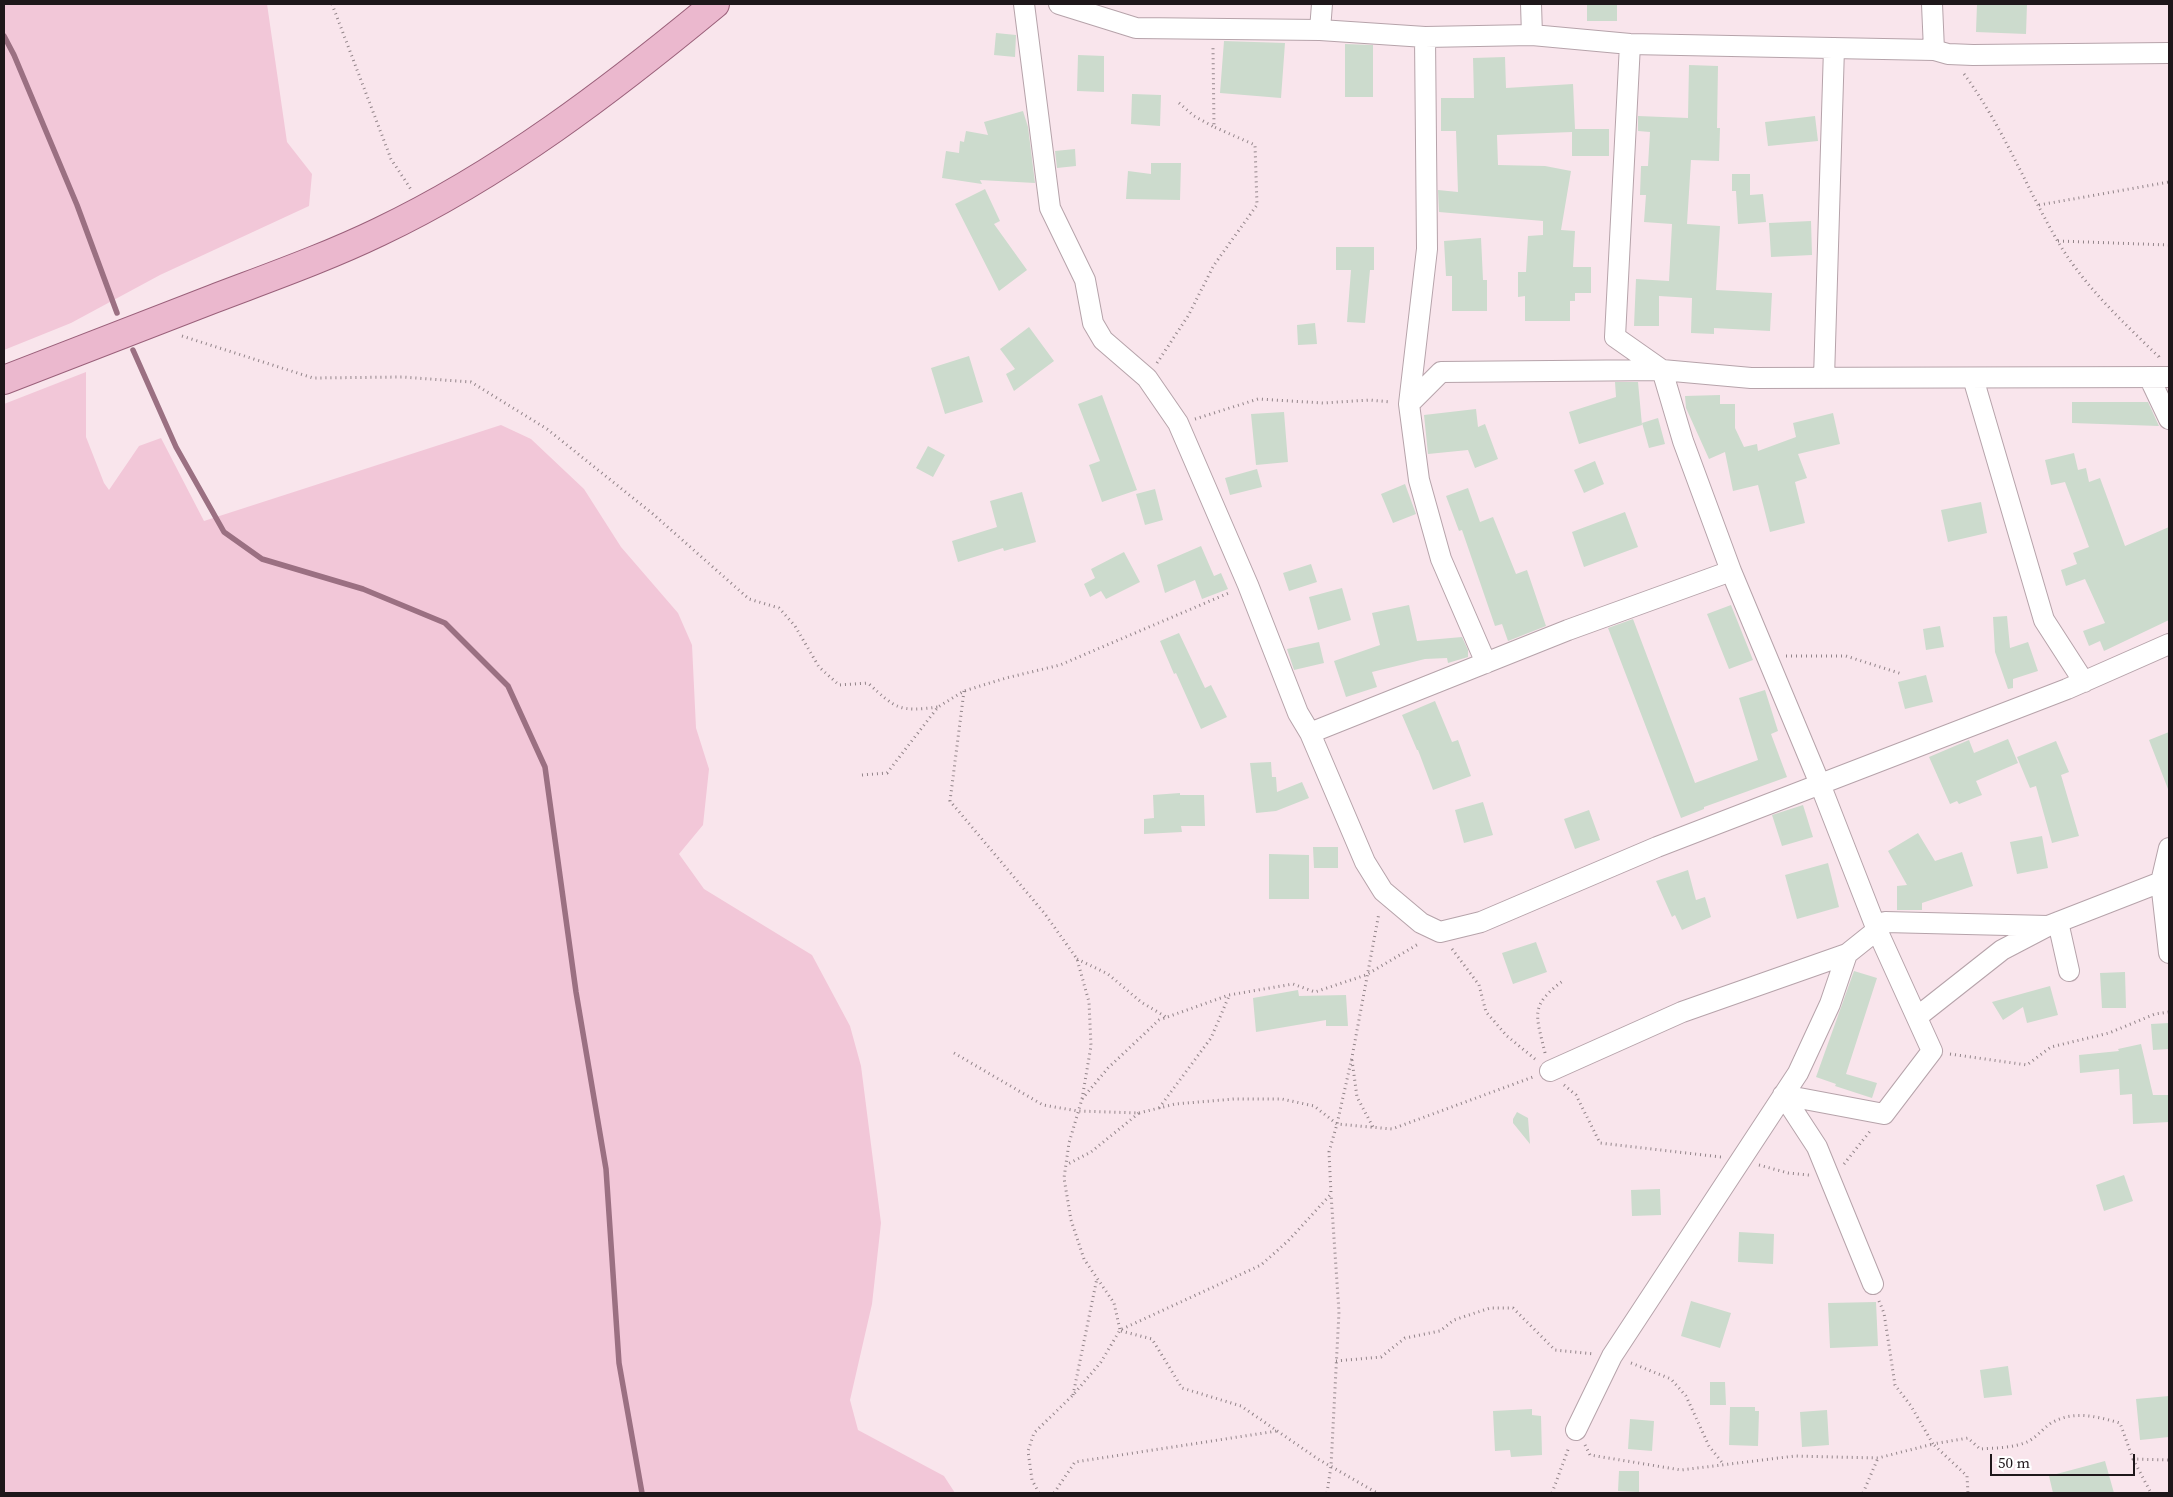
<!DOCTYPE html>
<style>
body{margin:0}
#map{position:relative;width:2173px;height:1497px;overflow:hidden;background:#f9e5ec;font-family:"Source Serif 4",serif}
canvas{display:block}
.frame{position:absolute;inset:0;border:5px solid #1e171a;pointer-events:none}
.scale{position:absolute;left:1990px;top:1454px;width:145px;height:22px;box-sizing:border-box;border:2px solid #1e171a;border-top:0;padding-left:6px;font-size:15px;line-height:18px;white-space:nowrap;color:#1e171a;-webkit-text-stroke:4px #fff;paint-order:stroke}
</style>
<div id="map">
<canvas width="2173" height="1497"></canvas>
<div class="frame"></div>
<div class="scale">50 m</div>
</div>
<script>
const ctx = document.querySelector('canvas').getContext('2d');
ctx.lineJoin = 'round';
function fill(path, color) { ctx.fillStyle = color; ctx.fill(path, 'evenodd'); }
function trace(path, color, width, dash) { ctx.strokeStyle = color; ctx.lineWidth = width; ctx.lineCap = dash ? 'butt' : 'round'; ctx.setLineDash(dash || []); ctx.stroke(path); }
fill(new Path2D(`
 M4 4H267L287 142 312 174 309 206 160 275 71 323 4 350Z
 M86 372V437L104 483 109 490 139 446 161 438 204 521 501 425 531 439 584 489 621 547 678 613 692 645 696 728 709 769 703 825 679 854 704 889 812 955 850 1026 861 1066 881 1223 872 1304 850 1400 858 1430 944 1476 955 1493H4V404Z`), '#f2c7d8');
trace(new Path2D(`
 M4 36 14 55 77 205 117 313
 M133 350 176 447 224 532 262 559 363 589 445 623 508 686 545 767 576 992 606 1169 619 1363 642 1493`), '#9b7082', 5.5);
fill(new Path2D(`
 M1587 4H1617V21H1587Z
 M1977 4H2027L2026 34 1976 32Z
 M996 33 1016 35 1015 57 994 55Z
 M1224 41 1285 43 1281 98 1220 93Z
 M1345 44 1373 45V97H1345Z
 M1078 55 1104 56V92L1077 91Z
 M1505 57 1506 88 1573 84 1575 129H1609V156H1572V132L1497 135 1498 165 1545 166 1571 171 1561 230 1575 231 1573 267H1591V293H1575V301H1570V321H1525V296L1518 297V272H1526L1528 236 1543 235V221L1439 212 1438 190 1458 192 1456 131H1441V98H1474L1473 58Z
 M1689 65 1718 66 1717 128H1720L1719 161 1691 160 1687 224 1720 226 1716 290 1772 293 1770 331 1714 328V334L1691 333 1692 298 1659 296V326H1634L1636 279 1669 281 1672 224 1644 222 1646 195H1640L1641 166H1648L1650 132 1638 131V116L1688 118Z
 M1132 94 1161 95 1160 126 1131 124Z
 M1023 111 1028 127 1035 183 980 180 982 184 942 178 946 151 959 153 960 141 964 142 966 131 988 135 984 122Z
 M1815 116 1818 141 1768 146 1765 122Z
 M1075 149 1076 166 1057 168 1055 151Z
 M1151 163H1181L1180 200 1126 199 1128 171 1151 174Z
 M1732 174H1750V195L1763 194 1766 222 1738 224 1736 191H1732Z
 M985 189 1000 221 994 224 1027 270 999 291 955 204Z
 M1811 221 1812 255 1771 257 1769 223Z
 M1481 238 1483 280H1487V311H1452V276H1446L1444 241Z
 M1336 247H1374V270H1370L1365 323 1347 322 1351 270H1336Z
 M1315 323 1317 344 1298 345 1297 325Z
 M1029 327 1054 361 1014 391 1006 374 1015 369 1000 349Z
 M969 356 983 402 945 414 931 368Z
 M1615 382H1638L1642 425 1579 444 1569 412 1616 397Z
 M1102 395 1137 490 1102 502 1089 465 1100 461 1078 404Z
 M1720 395V404H1735V428L1744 447 1757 444 1758 451 1796 437 1793 423 1833 413 1840 444 1798 454 1807 478 1795 482 1805 523 1770 532 1758 485 1733 491 1725 452 1709 459 1686 408 1685 396Z
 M2072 402H2148L2159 426 2072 423Z
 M1476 409 1478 427 1485 424 1498 459 1475 468 1468 450 1428 454 1424 415Z
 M1284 412 1288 462 1256 465 1251 414Z
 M1658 418 1665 444 1649 448 1642 423Z
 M928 446 945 455 933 477 916 468Z
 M2074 453 2078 470 2086 468 2089 482 2100 478 2125 546 2169 527V620L2104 651 2100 641 2089 646 2083 631 2105 623 2085 579 2066 586 2061 570 2077 564 2073 553 2089 547 2065 482 2051 485 2045 460Z
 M1595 461 1604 484 1584 493 1574 470Z
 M1257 469 1262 487 1230 495 1225 478Z
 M1405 484 1416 514 1393 523 1381 494Z
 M1468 488 1480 522 1493 517 1516 574 1527 570 1546 626 1508 641 1502 624 1495 626 1462 530 1459 531 1446 496Z
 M1155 489 1163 520 1145 525 1136 494Z
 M1022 492 1036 542 1004 551 1003 548 958 562 952 541 997 527 990 501Z
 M1981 502 1987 533 1948 542 1941 510Z
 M1625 512 1638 547 1584 567 1572 532Z
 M1201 546 1214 576 1221 573 1228 589 1202 599 1195 580 1165 593 1157 565Z
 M1124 552 1140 582 1106 599 1101 591 1090 597 1084 584 1095 578 1091 569Z
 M1311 564 1317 582 1289 591 1283 573Z
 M1342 588 1351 620 1318 630 1309 597Z
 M1409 605 1417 641 1462 637 1468 650V657L1448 663 1447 658 1425 659 1372 672 1377 687 1346 697 1334 661 1380 645 1372 613Z
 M1731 605 1753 660 1729 669 1707 614Z
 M2007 616 2010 648 2028 642 2038 671 2013 679V688L2008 689 1995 652 1993 617Z
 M1633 619 1695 783 1758 760 1739 698 1765 690 1778 731 1771 734 1787 777 1704 807V809L1681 818 1608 628Z
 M1940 626 1944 647 1926 650 1923 629Z
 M1179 633 1205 688 1211 685 1227 717 1201 729 1176 673 1174 674 1160 641Z
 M1319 642 1324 663 1294 670 1287 649Z
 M1926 675 1933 702 1905 709 1898 682Z
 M1435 701 1452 742 1458 740 1471 776 1433 790 1418 750H1417L1402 715Z
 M2169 732V789H2168L2149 740Z
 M2008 739 2018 763 1976 781 1982 795 1959 804 1957 801 1950 804 1929 757 1969 740 1974 753Z
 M2056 741 2069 772 2061 775 2079 836 2052 843 2036 786 2030 788 2017 757Z
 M1271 762 1272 777H1276L1277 792 1302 782 1309 798 1276 811 1256 813 1250 763Z
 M1180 793V795H1204L1205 826H1181L1182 832 1144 834V819L1154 818 1153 795Z
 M1483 802 1493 835 1464 843 1455 810Z
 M1803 805 1813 837 1782 846 1772 815Z
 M1589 810 1600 840 1575 849 1564 819Z
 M1918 833 1935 861 1962 852 1973 886 1922 903V910H1897V886L1907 885 1888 851Z
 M2042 836 2048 868 2017 874 2010 842Z
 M1313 847H1338V868H1314Z
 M1269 854 1309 855V899H1269Z
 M1828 863 1839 907 1797 919 1785 875Z
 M1688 870 1696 900 1705 897 1711 917 1682 930 1675 915 1672 917 1656 881Z
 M1536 942 1547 972 1513 984 1502 953Z
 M1854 971 1877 978 1846 1074 1877 1083 1872 1098 1835 1086 1836 1084 1816 1077Z
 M2125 972 2126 1008H2102L2100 973Z
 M2050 986 2058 1015 2027 1023 2023 1007 2003 1020 1992 1002Z
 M1298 990 1299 996 1346 995 1348 1026H1326V1020L1256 1032 1253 998Z
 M2169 1023V1049L2153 1050 2151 1024Z
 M2141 1044 2153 1095H2169V1122L2133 1124 2132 1094 2120 1095 2119 1069 2080 1073 2079 1055 2119 1051 2118 1049Z
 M1517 1112 1528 1118 1530 1144 1513 1123V1119Z
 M2124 1175 2133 1201 2104 1211 2096 1185Z
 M1660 1189 1661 1215 1632 1216 1631 1190Z
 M1739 1232 1774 1234 1773 1264 1738 1262Z
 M1691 1301 1731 1313 1720 1348 1681 1336Z
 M1876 1302 1878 1346 1830 1348 1828 1303Z
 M2008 1366 2012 1395 1984 1398 1980 1370Z
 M1710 1382H1725L1726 1405H1710Z
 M2169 1396V1437L2140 1440 2136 1399Z
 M1730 1407H1755V1411H1759L1758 1446 1729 1445Z
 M1532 1409V1415L1541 1416 1542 1455 1511 1457 1510 1450 1495 1451 1493 1411Z
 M1827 1410 1829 1445 1802 1447 1800 1412Z
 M1630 1419 1654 1421 1652 1451 1628 1449Z
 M2105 1461 2114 1493H2053L2049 1476Z
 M1619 1471H1639V1492L1618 1491Z`), '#ccdbcd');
const street = new Path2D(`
 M1024 4 1050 208 1085 280 1093 323 1103 340 1147 378 1178 423 1248 585 1298 713 1310 733 1568 630 1731 571
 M1059 4 1136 28 1320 30 1425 37 1532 35 1630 44 1934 50 1948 54 1973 55 2169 53
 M1531 4 1532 35
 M1932 4 1934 50
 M1320 30 1322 4
 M1425 37 1427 249 1409 404 1441 372 1662 370 1751 378 2169 377
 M2149 377 2169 419
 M1824 378 1834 48
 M1973 378 2044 620 2084 682
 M1409 404 1419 480 1441 559 1486 663
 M1310 733 1365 862 1383 891 1421 923 1440 932 1481 922 1657 847 2067 689 2169 644
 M2161 882 2169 953
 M2058 922 2069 971
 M1917 1017 2002 950 2046 927
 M1550 1071 1682 1012 1847 954
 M1783 1095 1884 1114 1932 1051 1877 930 1885 922 2048 926 2161 882 2169 848
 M1783 1095 1817 1147 1873 1284
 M1576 1430 1612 1356 1798 1073 1830 1004 1847 954 1877 930 1820 784 1731 571 1683 441 1662 370 1615 337 1630 44`);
const primary = new Path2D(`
 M4 380C73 353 143 326 213 299 268 278 325 258 379 232 501 174 611 90 715 4`);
trace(street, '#b6a3aa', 22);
trace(primary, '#9a607a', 30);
trace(new Path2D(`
 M332 4 391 159 412 191
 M1964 74C2002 125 2025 185 2057 240 2083 285 2122 321 2159 357
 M1179 103 1194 116 1214 127
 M2039 205 2169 182
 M2058 241 2169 245
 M182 336 313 378 402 377 471 382 547 429 653 514 749 599 779 608 795 626 819 667 839 685 868 683C896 709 899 712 938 707
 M1157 363 1188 316 1214 265 1257 205 1255 145 1214 127 1213 48
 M1195 419 1258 399 1323 403 1370 400 1391 402
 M1786 656H1846L1902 674
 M964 691 950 801 1045 914 1077 959 1089 1002 1091 1046 1082 1099 1069 1143 1064 1178 1071 1220 1084 1259 1114 1303 1120 1330
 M862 775 887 773 938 707 964 691 1006 678 1060 665 1231 592
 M1452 949 1479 985 1486 1012 1507 1036 1535 1059
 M1077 959 1108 974 1141 1002 1166 1017
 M954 1053 1043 1105 1078 1111 1139 1113 1091 1152 1066 1165
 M1545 1053C1536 1014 1529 1006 1564 980
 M1950 1054 2027 1065 2051 1047 2109 1033 2155 1014 2169 1012
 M1352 1060 1357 1097 1373 1127
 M1564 1085 1576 1095 1600 1143 1721 1157
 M1082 1099 1108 1068 1159 1020 1229 995 1293 984 1315 992 1366 975 1420 943
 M1159 1108 1211 1038 1229 996
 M1139 1113 1175 1104 1234 1099H1282L1314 1106 1337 1124 1392 1129 1533 1077
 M1844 1164 1871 1130
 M1759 1165 1788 1173 1809 1175
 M1879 1301 1884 1313 1895 1385 1911 1406 1933 1444 1968 1438 1980 1449C1995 1448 2015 1448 2029 1441 2038 1436 2044 1427 2053 1422 2075 1410 2098 1417 2120 1423L2133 1459 2169 1460
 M1121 1331 1152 1339 1182 1388 1241 1406 1318 1459 1377 1493
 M1336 1361 1381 1357 1405 1338 1440 1331 1454 1320 1490 1308H1513L1555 1350 1594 1354
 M1631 1363 1671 1379 1686 1396 1709 1446 1724 1465
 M1073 1395 1097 1278
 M1585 1445 1590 1455 1681 1470 1795 1456 1878 1458 1933 1444 1967 1476 1968 1493
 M2133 1459 2151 1493
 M1039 1493 1032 1480 1028 1451 1034 1433 1073 1395 1101 1362 1120 1330 1261 1265 1288 1241 1331 1194 1329 1152 1337 1124 1352 1057 1379 913
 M1054 1493 1075 1462 1277 1431
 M1327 1493 1331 1466 1339 1312 1331 1194
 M1552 1493 1569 1447
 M1863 1493 1878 1458`), '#928489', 3, [1, 4]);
trace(street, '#fff', 20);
trace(primary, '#ebb8ce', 28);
</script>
